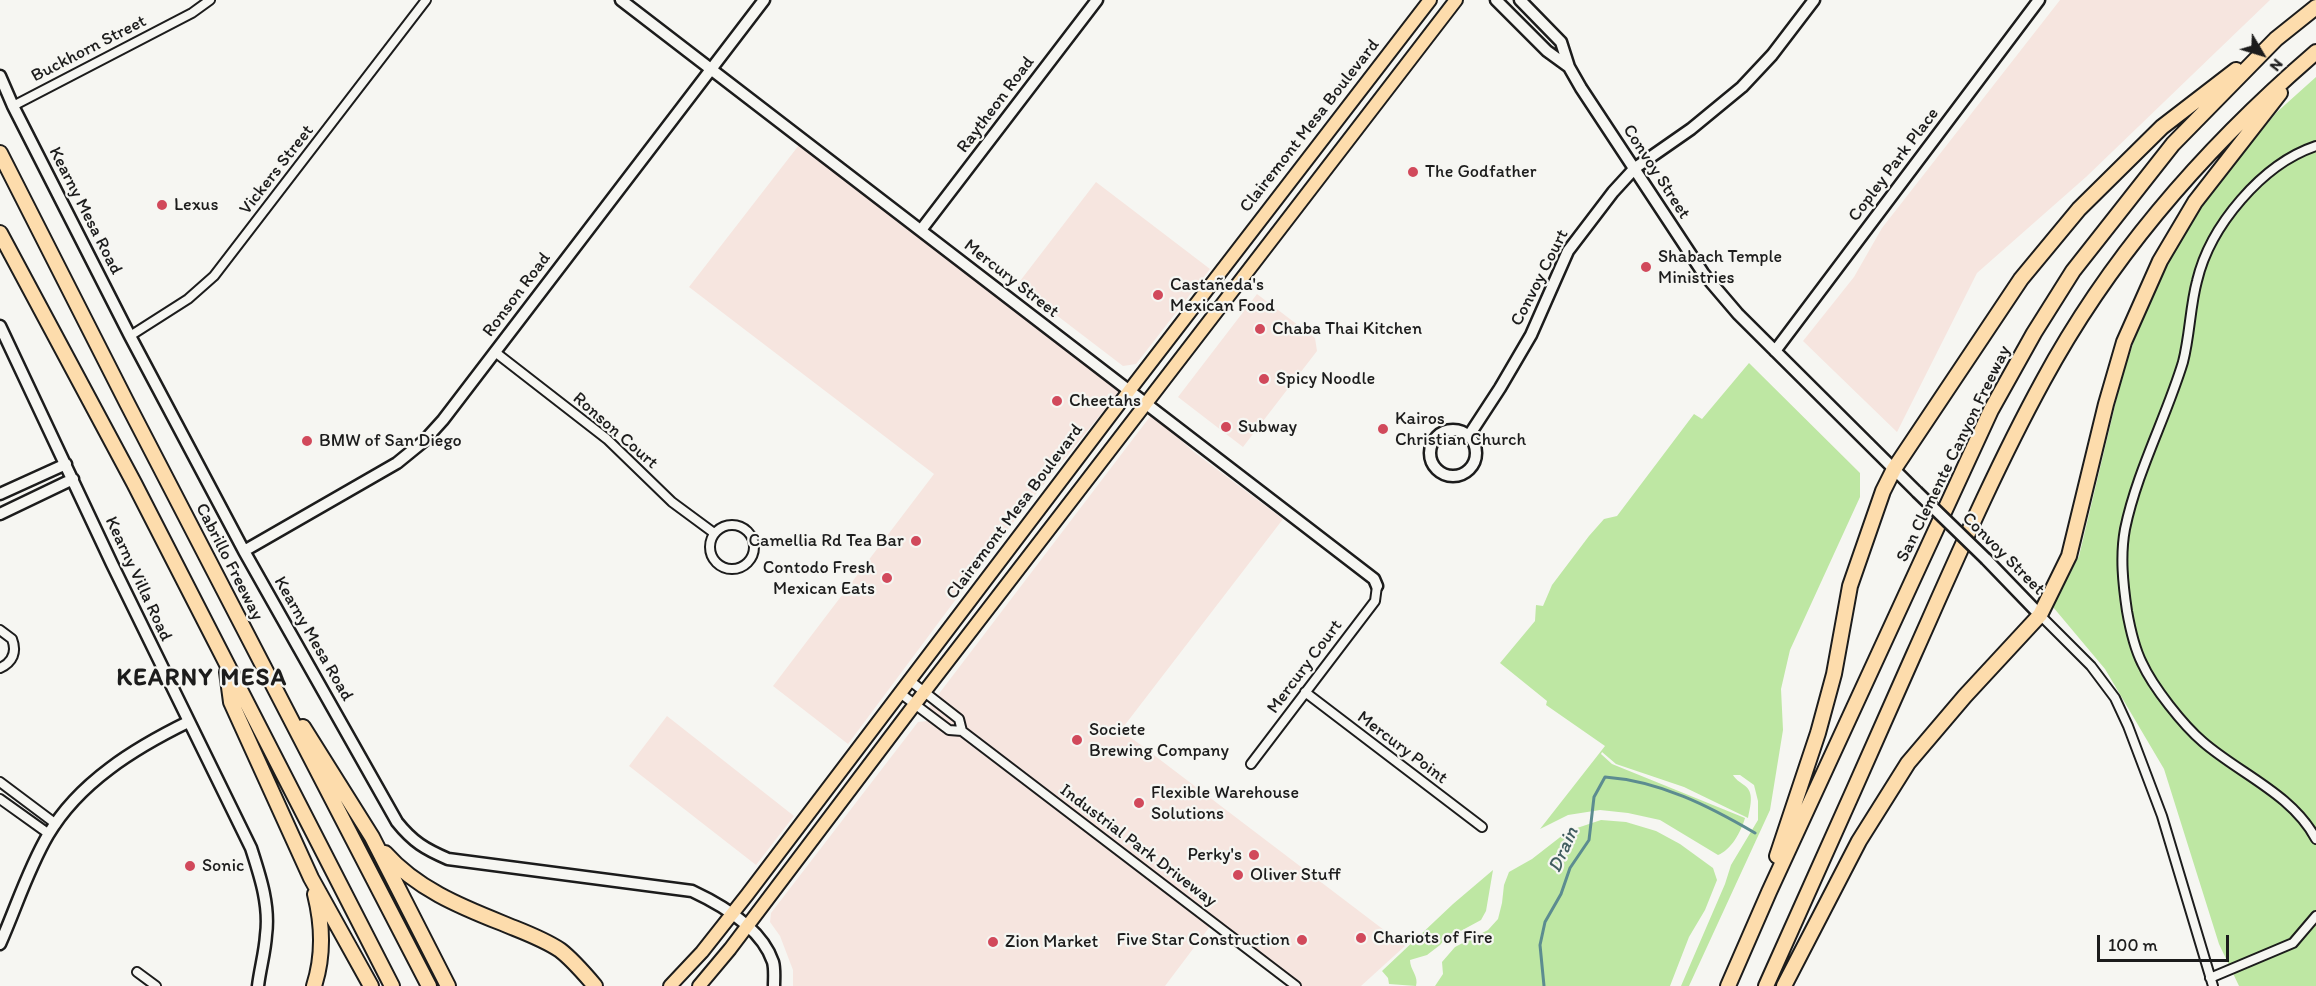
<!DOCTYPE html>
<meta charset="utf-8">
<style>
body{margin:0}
#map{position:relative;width:2316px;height:986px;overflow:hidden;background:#f6f6f2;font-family:Itim,sans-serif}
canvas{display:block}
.north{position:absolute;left:2232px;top:24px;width:60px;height:60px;-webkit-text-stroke:4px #f6f6f2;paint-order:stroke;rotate:128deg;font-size:16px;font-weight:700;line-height:24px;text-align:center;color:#1c1c1c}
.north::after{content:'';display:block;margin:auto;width:21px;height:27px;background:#1c1c1c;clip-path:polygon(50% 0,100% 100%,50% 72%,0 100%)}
.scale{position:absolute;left:2097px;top:935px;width:132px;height:27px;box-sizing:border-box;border:3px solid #1c1c1c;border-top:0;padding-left:8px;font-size:18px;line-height:21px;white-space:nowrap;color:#1c1c1c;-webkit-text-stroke:4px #f6f6f2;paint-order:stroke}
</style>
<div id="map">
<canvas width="2316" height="986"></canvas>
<div class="north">N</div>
<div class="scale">100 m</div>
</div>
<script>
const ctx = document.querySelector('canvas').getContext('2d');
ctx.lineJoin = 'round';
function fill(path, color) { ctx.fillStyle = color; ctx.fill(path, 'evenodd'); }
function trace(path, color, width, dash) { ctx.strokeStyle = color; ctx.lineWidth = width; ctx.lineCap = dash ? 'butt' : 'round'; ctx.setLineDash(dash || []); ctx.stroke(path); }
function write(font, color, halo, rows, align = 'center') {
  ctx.font = font + ' Itim,sans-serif'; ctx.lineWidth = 4.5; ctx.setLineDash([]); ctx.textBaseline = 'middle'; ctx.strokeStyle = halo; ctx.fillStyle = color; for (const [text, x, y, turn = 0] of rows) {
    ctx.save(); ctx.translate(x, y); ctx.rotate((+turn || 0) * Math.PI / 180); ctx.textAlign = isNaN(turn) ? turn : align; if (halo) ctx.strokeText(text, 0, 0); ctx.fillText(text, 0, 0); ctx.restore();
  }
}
fill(new Path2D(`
 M2060 0H2270L2086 177 1977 273 1897 432 1803 341 1854 277 1882 228Z
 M799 145 1119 392 1018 516 848 744 773 686 934 474 689 287Z
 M1096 182 1210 269 1136 364 1123 366 1017 285Z
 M1257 294 1315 338 1317 351 1243 447 1178 397Z
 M1152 414 1194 452 1283 519 1121 730 1405 946 1361 986H1287L1211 925 1165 986H793V970L780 936 770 922 771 913 918 722 927 721 922 716Z
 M667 716 794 816 756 865 629 766Z`), '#f6e5df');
fill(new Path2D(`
 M2316 77V986H2239L2219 944 2164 769 2105 669 2053 607 2079 556 2123 372 2156 280 2212 190 2277 112Z
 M1749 363 1860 473V497L1790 650 1781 689 1783 730 1770 810 1689 986H1681L1725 884 1731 865 1758 820V801L1754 785 1740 775H1733C1736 780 1739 781 1744 785 1755 792 1750 807 1748 818L1684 787 1616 764 1602 752 1601 754 1612 764 1745 818C1741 832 1731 850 1718 855L1660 820 1628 813 1600 810 1568 815 1540 829 1605 746 1546 705 1547 701 1500 663 1535 621 1536 605 1543 606 1552 585 1589 536 1604 519 1617 516 1694 414 1702 419Z
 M1601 820 1626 822 1656 831 1680 844 1713 868 1717 880 1705 910 1689 937 1670 986H1435L1443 974 1442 962 1455 947 1488 930 1498 919 1502 903 1504 885 1509 872 1532 859 1568 831Z
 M1493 870 1486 911 1481 920 1457 933 1447 937 1440 945 1427 955 1410 960C1410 970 1419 976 1416 986L1389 984 1388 978 1382 971 1453 904Z`), '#bee7a3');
trace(new Path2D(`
 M1544 986 1540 945 1545 922 1561 894 1570 868 1589 840 1594 797 1605 777C1660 781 1709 806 1755 833`), '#5c8c90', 3);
const street = new Path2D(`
 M13 106 192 13 210 0
 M2316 146C2262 164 2210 226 2197 281 2190 307 2190 335 2183 362 2166 418 2137 471 2125 529 2120 556 2123 584 2127 611 2130 628 2134 647 2142 663 2153 687 2183 725 2203 742 2240 774 2292 794 2316 839
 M130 336 188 299 214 276 426 0
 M495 352 607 439 672 502 714 533
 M710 547a22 22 0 1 1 44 0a22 22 0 1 1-44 0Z
 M2040 615 2091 666 2115 698 2128 726 2162 816 2213 986
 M0 630 12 639C17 652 13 662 0 668
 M909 680 959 719 962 731
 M1305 692 1482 827
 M900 693 949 730 962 731 1296 986
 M1251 764 1375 601 1377 586
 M0 782 56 824
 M0 799 49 834
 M137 972 156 986
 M2210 978 2293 943 2316 916`);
const secondary = new Path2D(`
 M621 0 1374 579 1377 586
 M1496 0 1547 51 1569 67
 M1520 0 1561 42 1569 67 1581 88 1703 273 1738 314 1917 492
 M0 76 13 106 130 336 244 551 397 822C413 842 425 849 448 859L692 891C722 905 762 929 773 962 775 969 774 979 774 986
 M921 230 1097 0
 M0 326 112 564 251 848C260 876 270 905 266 935 265 952 260 969 258 986
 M1775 351 2039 0
 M1430 453a23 23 0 1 1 46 0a23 23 0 1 1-46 0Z
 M1468 437 1500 388 1531 335 1568 251 1613 192 1635 168 1691 129 1742 87 1772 55 1814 0
 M0 494 66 464
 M0 514 73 479
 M244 551 397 463 424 441 443 420 764 0
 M1986 559 2040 615
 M0 944C16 908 28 869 48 835 79 782 135 748 188 722`);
const primary = new Path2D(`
 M670 986 702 952 747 895 1129 391 1430 0
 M699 986 730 949 915 704 1456 0`);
const highway = new Path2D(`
 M0 153 127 403 429 986
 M0 233 134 483 392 986
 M227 672 231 702 311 878 371 986
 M303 727 372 837 448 986
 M385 853C416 888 459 906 502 923 521 931 542 938 560 950 573 960 584 973 595 986
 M1777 856 1818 733 1834 674 1850 586 1883 491 1894 469 2021 279 2079 209 2162 127 2236 70
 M314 986C324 955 323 926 315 894
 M1728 986 1769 892 1991 410 2034 333 2073 271 2173 144 2276 39 2316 7
 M1766 986C1816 875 1865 765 1914 654 1955 562 1995 469 2043 381 2111 255 2208 145 2316 52
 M1784 986 1859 841 1908 763 1965 696 2040 615 2069 556 2106 404 2124 342 2160 261 2195 202 2280 93`);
trace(street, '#1c1c1c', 12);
trace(secondary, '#1c1c1c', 15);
trace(primary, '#1c1c1c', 16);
trace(highway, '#1c1c1c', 18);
trace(street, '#f6f6f2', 8);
trace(secondary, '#f6f6f2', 10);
trace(primary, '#fddcac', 12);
trace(highway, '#fddcac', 14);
const secondaryBridge = new Path2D(`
 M1917 492 1986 559`);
trace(secondaryBridge, '#1c1c1c', 15, []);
trace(secondaryBridge, '#f6f6f2', 10);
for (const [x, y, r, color] of [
 [1413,172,6,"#d1495b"],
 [162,205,6,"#d1495b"],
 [1646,267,6,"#d1495b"],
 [1158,295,6,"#d1495b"],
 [1260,329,6,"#d1495b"],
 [1264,379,6,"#d1495b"],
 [1057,401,6,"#d1495b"],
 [1226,427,6,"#d1495b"],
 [1383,429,6,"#d1495b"],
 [307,441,6,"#d1495b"],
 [916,541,6,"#d1495b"],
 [887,578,6,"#d1495b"],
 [1077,740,6,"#d1495b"],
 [1139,803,6,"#d1495b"],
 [1254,855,6,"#d1495b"],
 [190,866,6,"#d1495b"],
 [1238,875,6,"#d1495b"],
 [1361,938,6,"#d1495b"],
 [1302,940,6,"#d1495b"],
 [993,942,6,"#d1495b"]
]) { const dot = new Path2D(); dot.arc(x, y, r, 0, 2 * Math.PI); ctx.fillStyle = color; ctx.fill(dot); trace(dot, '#f6f6f2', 2); }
write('18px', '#1c1c1c', '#f6f6f2', [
 ["Buckhorn Street",89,49,-27],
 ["Raytheon Road",996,105,-53],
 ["Clairemont Mesa Boulevard",1310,126,-52],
 ["Copley Park Place",1894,165,-53],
 ["Vickers Street",277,170,-52],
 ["Convoy Street",1656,172,57],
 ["Kearny Mesa Road",85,211,63],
 ["Convoy Court",1540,278,-63],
 ["Mercury Street",1011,279,38],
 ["Ronson Road",517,295,-53],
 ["Ronson Court",615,431,41],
 ["San Clemente Canyon Freeway",1954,454,-64],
 ["Clairemont Mesa Boulevard",1015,512,-53],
 ["Convoy Street",2003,554,45],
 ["Cabrillo Freeway",229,562,63],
 ["Kearny Villa Road",138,579,65],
 ["Kearny Mesa Road",313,639,60],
 ["Mercury Court",1305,667,-53],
 ["Mercury Point",1402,748,37],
 ["Industrial Park Driveway",1138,846,37]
]);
write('18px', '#1c1c1c', '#f6f6f2', [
 ["The Godfather",1425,172],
 ["Lexus",174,205],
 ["Shabach Temple",1658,257],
 ["Ministries",1658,278],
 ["Castañeda's",1170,285],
 ["Mexican Food",1170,306],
 ["Chaba Thai Kitchen",1272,329],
 ["Spicy Noodle",1276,379],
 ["Cheetahs",1069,401],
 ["Kairos",1395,419],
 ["Christian Church",1395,440],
 ["Subway",1238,427],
 ["BMW of San Diego",319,441],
 ["Camellia Rd Tea Bar",904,541,"right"],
 ["Contodo Fresh",875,568,"right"],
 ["Mexican Eats",875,589,"right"],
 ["Societe",1089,730],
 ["Brewing Company",1089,751],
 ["Flexible Warehouse",1151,793],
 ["Solutions",1151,814],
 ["Perky's",1242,855,"right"],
 ["Sonic",202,866],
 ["Oliver Stuff",1250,875],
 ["Chariots of Fire",1373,938],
 ["Five Star Construction",1290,940,"right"],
 ["Zion Market",1005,942]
], 'left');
write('italic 20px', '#415d60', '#f6f6f2', [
 ["Drain",1564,850,-66]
]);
ctx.letterSpacing = '1.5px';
write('bold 24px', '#1c1c1c', '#f6f6f2', [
 ["KEARNY MESA",202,679]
]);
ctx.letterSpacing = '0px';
</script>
